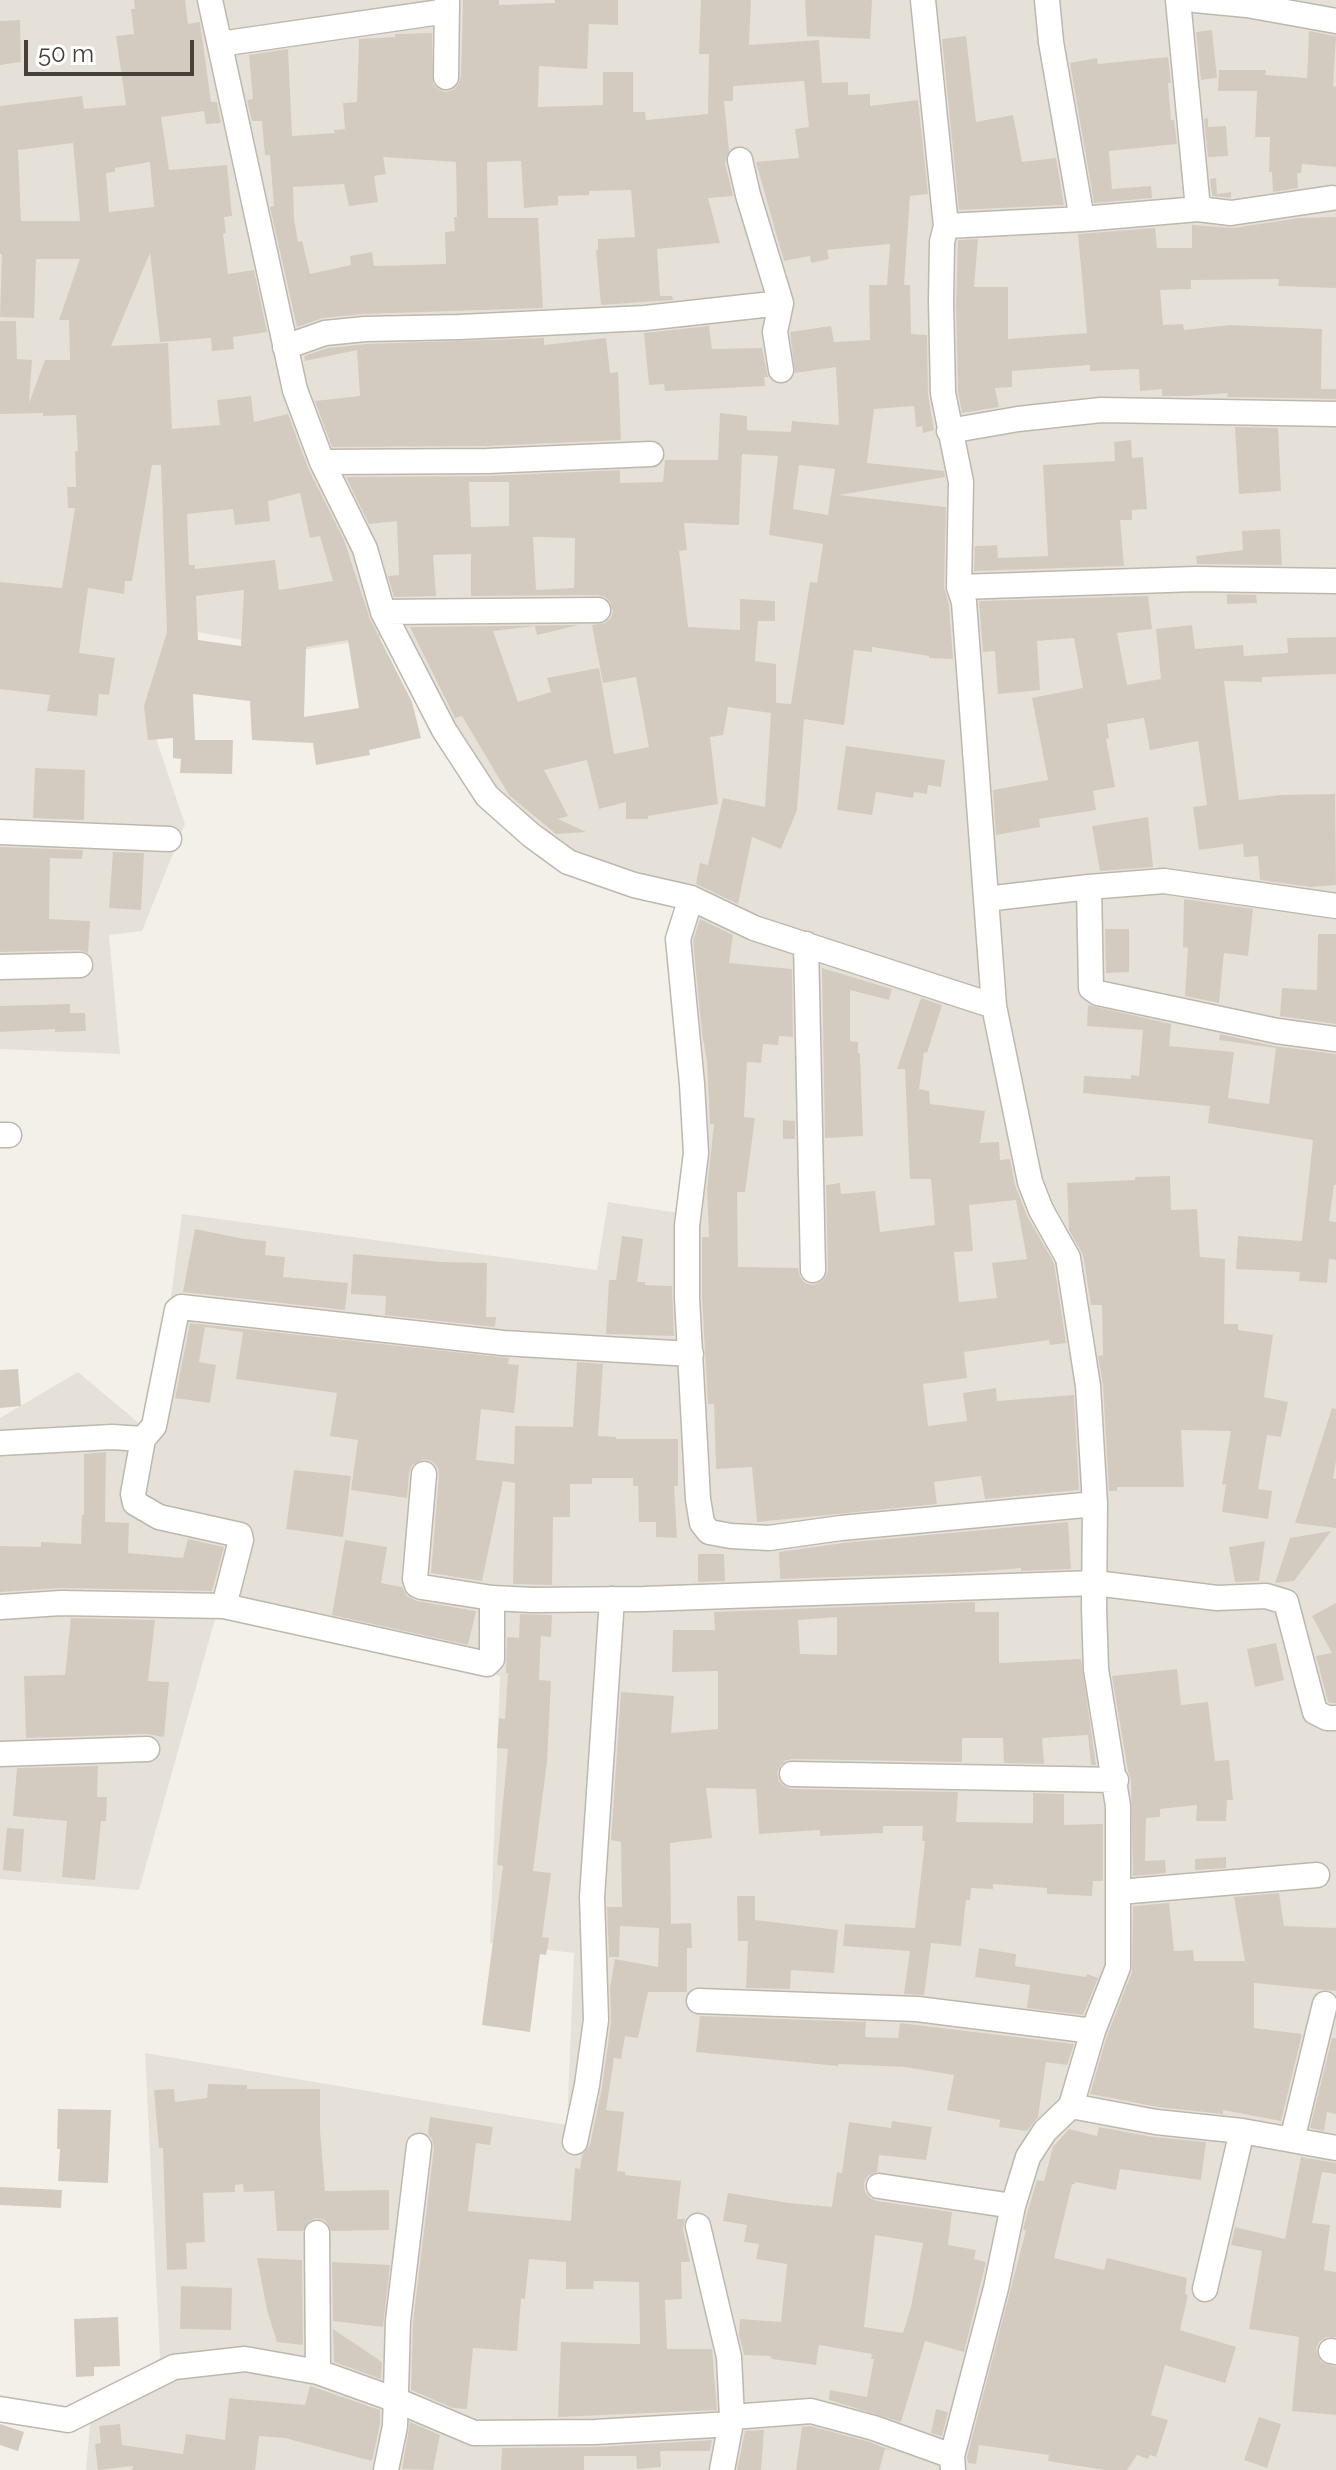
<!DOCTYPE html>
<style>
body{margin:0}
#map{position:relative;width:1336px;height:2470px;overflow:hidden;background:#f3f0ea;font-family:Raleway,sans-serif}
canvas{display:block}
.scale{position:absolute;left:24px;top:40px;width:170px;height:36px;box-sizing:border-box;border:4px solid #464039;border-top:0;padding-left:10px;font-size:24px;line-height:28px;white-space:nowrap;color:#464039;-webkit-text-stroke:6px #fff;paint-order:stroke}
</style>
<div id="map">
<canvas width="1336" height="2470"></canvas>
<div class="scale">50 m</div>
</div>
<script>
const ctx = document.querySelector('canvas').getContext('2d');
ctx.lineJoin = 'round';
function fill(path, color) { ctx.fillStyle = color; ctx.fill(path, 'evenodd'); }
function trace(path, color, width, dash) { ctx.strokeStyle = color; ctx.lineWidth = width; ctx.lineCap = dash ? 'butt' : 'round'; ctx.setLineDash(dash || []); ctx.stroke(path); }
fill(new Path2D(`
 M0 0H1336V2470H86L92 2402 160 2358 145 2053 567 2125 574 1953 490 1943 500 1676 217 1612 139 1890 0 1879V1418L78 1372 147 1430 167 1326 182 1214 597 1270 608 1202 692 1215 684 898 559 853 489 803 388 637 302 650 179 629 150 721 185 824 142 931 109 935 120 1054 0 1049Z`), '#e6e1d8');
fill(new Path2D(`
 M134 0H185L188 24 200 22 211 102H217L221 123 206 124 204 111 161 117 169 170 227 165 232 216 224 217 226 233 223 234 228 274 254 270 267 332 233 337 234 349 212 351 211 338 160 342 150 253 111 346 168 343 172 429 220 425 217 400 251 396 254 422 288 414 308 468 344 540 370 619 412 702 421 738 369 750 370 755 316 765 313 743 252 740 250 701 193 694 195 740H233L232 774 180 773 181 759 173 758V738L148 740 144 706 167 632 161 465H152L132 581H125L124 594 88 588 79 653 115 658 109 695 99 694 97 716 47 711 50 695 0 689V582L62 588 75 508H68L67 487H76L75 451H78L76 415 43 416V413L0 414V321H16L17 359 32 360 29 403 45 360H70L69 320H59L80 259H36L34 318 0 317 2 254H0V106L82 96 84 109 126 105 116 36 134 34 131 9H135ZM73 143 80 221H21L18 150ZM150 162 154 207 109 212 106 173 115 172V168ZM300 493 310 538 320 536 333 581 279 590 275 560 195 569V565H189L187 514 233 509 235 525 270 521 268 501ZM244 590 241 646 198 640 196 596ZM348 640 359 708 304 717 306 647Z
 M463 0H499V5L555 3V0H618V25L589 24 587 69 539 66 538 107 603 105V72H633V112H645L646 120 708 114 709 54H699L701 0H751L749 45 819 40 822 83 848 82V95L870 94V106L918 100 928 194 910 196 904 285H910L911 334 927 335 928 394 934 430 923 433 922 426 916 427 914 406 874 409 867 463 944 471 945 477 839 495 946 507 944 587 949 605 953 659 929 658V656L872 647V652L854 650 844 725 804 719 797 810 781 849 752 837 738 904 696 884 700 863 708 865 723 798 765 807 771 713 728 707 723 735 710 737 718 804 648 816V819H626V802L599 809 587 760 544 770 568 816 558 819 586 832 556 834 509 795 462 716 455 718 410 627 579 625 537 635 535 626 493 631 518 702 551 692 547 678 599 668 614 754 649 747 636 677 603 683 592 625 605 623 611 618 613 611 610 602 605 597 598 595 471 596V554L433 555 436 596 394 597 388 576 399 575 397 521 369 524 346 477 487 476 620 470V483L663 482 665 460H718L720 413 747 416V430L791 432 792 421 839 425 836 367 795 373 790 332 831 326 834 342 870 340 869 285H887L890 244 827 250 829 259 811 263 810 256 784 261 756 162 799 158 795 129 809 127 804 81 733 86V101H724L729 151 725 163 733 196 708 198 720 243 657 249 660 296H672L673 300 601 305 596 250H598V239L635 237 631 190 589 191V195L558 196V205L524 208 521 161 487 162 488 218H538L543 308 364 314 323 318 297 327 270 207 274 206 270 155H265L262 121H252L247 100 253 99 249 55 288 49 292 136 335 133 334 130 345 129 343 103 357 102 359 39 395 37V34L432 33 433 84 438 89 445 92 453 90 458 85 461 77ZM383 157 456 162 457 217H454L455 231 445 232 446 264 374 266 372 252 350 256 351 265 310 274 302 241 298 242 294 219 293 187 344 184 349 206 378 202 374 176 386 174ZM742 454 778 456 769 535 823 544 817 583 810 582 791 704 776 703V664L755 661 758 621H775V601L740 599V630L688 627 679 551 687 550 684 523 739 525ZM799 465 835 469 828 515 793 509ZM469 482H509V526L471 527ZM533 537 575 538 574 588 536 590Z
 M805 0H872L870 39 807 36Z
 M20 20 21 62 0 65V21Z
 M1212 30 1217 78 1201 80 1196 32Z
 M1309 31 1336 36 1333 86 1336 87V167L1302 164 1301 173H1297L1298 188 1273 192 1272 172H1269L1270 137H1255L1257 91H1218L1219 70H1266L1265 75 1307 78Z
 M966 36 976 122 1013 115 1022 162 1056 158 1064 205 959 210 942 39Z
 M1168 57 1171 83H1168L1171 120H1174L1177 144 1109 151 1112 189 1151 186 1152 198 1094 203 1070 63 1097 58 1098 64Z
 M1208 118V127L1226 126 1228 156 1208 157 1204 119Z
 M1216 178 1217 194 1231 192V198L1212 196 1210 179Z
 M1336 217V288L1278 286 1279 279 1191 280V289L1160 290 1163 325 1183 324 1184 330 1230 325 1322 329 1321 389H1336V399L1227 397 1228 393 1189 396H1162V389L1140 391 1139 369 1090 371V365L1012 371V387L995 388 999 407 962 413 958 391 956 302 958 240 978 239 974 287H1008V339L1087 333 1078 234 1155 228 1157 248H1192V225L1233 228 1299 218Z
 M709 326 712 349 762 348 768 377H764L765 386 665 391 664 384 649 385 644 333Z
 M544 338V345L606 338 610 373 618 372 621 440 487 446 332 447 315 401 360 396 357 350 305 361 304 356 328 348 366 344Z
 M1235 427 1278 428 1281 491 1239 494Z
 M1131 440 1132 458 1143 457 1147 509 1132 510V520H1120L1124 566 974 571 975 546 997 545 998 558 1048 556 1043 465 1115 461 1114 442Z
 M1280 529 1282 565 1197 564 1196 556 1243 550 1242 531Z
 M1227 594 1256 595 1257 603 1227 604Z
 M1148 596 1152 629 1117 633 1127 685 1161 679 1156 629 1192 625 1195 649 1243 645 1244 656 1288 653 1287 638 1336 637V674L1262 677V682L1224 681 1239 800 1281 795 1335 794 1336 885 1311 887 1260 880 1258 856 1244 857 1243 844 1199 850 1193 807 1207 805 1198 741 1150 750 1144 718 1107 724 1109 738 1106 739 1115 787 1093 791 1096 810 1039 819 1040 827 996 835 993 790 1048 780 1032 698 1083 688 1074 638 1037 641 1040 690 998 694 995 651 983 652 979 601Z
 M846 746 945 760 941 787 928 785 927 794 914 792 913 798 876 792 872 815 837 810Z
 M35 768 85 770 84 820 33 818Z
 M1148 817 1153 867 1100 871 1092 826Z
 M0 847 83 850 82 859 50 858 49 919 90 921 88 953 80 950 0 952Z
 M113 852 144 853 141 910 109 908Z
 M1184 899 1253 909 1248 956 1224 953 1219 1003 1185 996 1188 948 1183 947Z
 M700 919 733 935 729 963 792 969 793 1037 779 1036 778 1045 763 1044 761 1063 747 1062 744 1117 755 1118 745 1192H737L738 1267 798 1268 800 1277 805 1283 813 1285 821 1282 826 1276 828 1270 826 1185 840 1183 841 1194 875 1191 880 1232 935 1225 931 1179H910L905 1069H897L921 998 942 1005 927 1053 924 1052 919 1089 929 1091 930 1104 985 1111 980 1143 999 1142 1000 1160 1010 1159 1015 1185 1027 1216 1054 1263 1066 1343 1050 1345 1049 1340 964 1352 967 1378 923 1384 928 1426 967 1421 963 1393 996 1388 997 1401 1074 1395 1079 1490 985 1499 981 1476 934 1482 937 1504 757 1522 752 1467 716 1469 714 1404H708L702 1298V1237H709L707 1189 714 1124H710L707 1061 702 1033 693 941ZM1016 1200 1027 1259 992 1263 997 1298 959 1302 954 1252 973 1251 969 1205Z
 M1105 929H1129V972L1106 973Z
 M1318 934H1336V1024L1280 1016 1282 988 1317 990Z
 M822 968 892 989 889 1000 850 990V1041L858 1042V1053H860L863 1136 825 1138Z
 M70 1004V1013H85L86 1031 55 1032V1029L0 1032V1006Z
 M1088 1005 1171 1024 1169 1046 1234 1052 1228 1098 1269 1104 1276 1048 1219 1040 1220 1034 1274 1046 1336 1054V1185H1334L1329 1221 1336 1222V1260L1329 1259 1327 1283 1299 1281 1300 1272 1236 1269 1238 1236 1302 1241 1313 1140 1208 1123 1210 1106 1083 1093 1084 1076 1131 1079V1075L1139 1076 1143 1030 1087 1026Z
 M783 1120 795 1121V1139H783Z
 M1170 1176 1171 1210 1197 1209 1200 1257 1225 1259 1224 1324H1238V1330L1273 1335 1264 1397 1288 1402 1281 1437 1267 1435 1258 1489 1272 1491 1268 1519 1222 1512 1226 1484 1222 1485 1231 1431 1181 1430 1184 1487H1117V1491H1109L1103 1385 1098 1356 1103 1355 1102 1305H1091L1083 1255 1069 1230 1067 1183 1135 1180V1177Z
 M195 1229 245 1239 266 1241 265 1255 285 1257 283 1277 348 1283 345 1310 183 1292Z
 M622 1236 643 1239 637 1282H645V1285L672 1286 674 1336 606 1334 609 1280H616Z
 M353 1254 442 1262 487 1263 486 1317H496L495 1327 385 1315 386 1296 351 1294Z
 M190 1323 509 1358 508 1364 519 1365 514 1413 481 1409 476 1460 514 1464 515 1426 573 1427 577 1362 603 1364 598 1436 616 1437V1439H678V1486H674L677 1538 656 1537V1522H639L638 1486H633V1478H592V1484H570V1517H553L552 1585 513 1584 515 1483 503 1481 482 1581 431 1573 439 1475 438 1468 433 1462 424 1459 412 1465 409 1473 407 1498 351 1490 358 1440 330 1436 337 1393 236 1379 243 1332 205 1327 199 1362 216 1365 210 1403 175 1398Z
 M18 1369 21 1406 0 1408V1370Z
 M1332 1408 1336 1409V1461L1333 1478 1336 1479V1528L1295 1523Z
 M106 1452 105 1522 129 1523 128 1553 183 1558 188 1539 224 1547 212 1591 61 1588 0 1592V1546L41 1547V1542L81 1544 82 1515H84V1454Z
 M294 1470 351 1476 343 1537 286 1529Z
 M1068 1522 1071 1569 1021 1571V1568L974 1572 780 1579 779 1552 843 1543Z
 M1331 1531 1294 1581 1275 1583 1290 1538Z
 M345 1540 387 1547 381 1583 402 1587 407 1596 417 1601 476 1611 468 1645 332 1615Z
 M1265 1541 1259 1581 1235 1582 1229 1547Z
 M698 1554H724L725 1581 698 1582Z
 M975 1602V1612H999V1663L1081 1659 1096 1765H1091L1088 1735 1042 1738 1044 1764 1004 1763 1003 1738H962V1762L792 1759 785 1761 780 1766 777 1773 779 1781 784 1786 792 1789 958 1792 956 1822 1033 1823V1793L1064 1794V1825L1103 1824V1881H1093L1092 1896 1047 1894V1888L993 1884V1889L971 1888 970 1900H966L961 1946 931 1943 924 1995 904 1994 910 1951 843 1946 845 1924 915 1928 925 1841H922L923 1826H883V1833L820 1836V1830L759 1834 756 1789 706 1788 712 1838 670 1843 671 1924 691 1923 692 1948H687V1992H648L638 2038 625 2036 621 2059 614 2058 606 2110 624 2112 617 2171 625 2172V2175L681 2181 677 2219H685L683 2229 690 2262H681L682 2299 665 2300 667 2349H712L717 2410 558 2417 561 2342 640 2344 639 2282 594 2281 593 2289H566V2262L529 2259 525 2299 521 2298 517 2351 473 2348 467 2409 453 2408 411 2390 413 2322 434 2148 432 2139 428 2134 430 2117 493 2127 490 2145 476 2143 468 2211 571 2221 575 2168 580 2169 582 2155 590 2145 602 2087 611 2022 610 1988 615 1959 658 1967 659 1928 620 1926 619 1957H609L607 1907H622L621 1842 611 1840 621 1692 674 1696 671 1733 718 1729V1671L672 1672 673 1630H715L714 1612ZM837 1617V1655L800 1654 798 1620Z
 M1336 1603V1703H1331L1328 1702 1316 1656 1332 1653 1312 1616Z
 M520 1614 552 1615 551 1637 541 1636 539 1680 551 1681 547 1761 533 1871 551 1873 542 1937 549 1938 546 1955 540 1954 530 2032 482 2025 503 1866 497 1865 508 1749 497 1748 499 1718 505 1719 508 1673H506L507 1637 519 1638Z
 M71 1618 155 1620 148 1681 169 1682 164 1737 146 1734 26 1738 24 1676 65 1675Z
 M1276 1643 1284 1680 1255 1687 1247 1649Z
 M1177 1669 1181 1705 1208 1702 1215 1761 1229 1760 1233 1800H1227L1226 1821H1196L1197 1805 1160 1809V1817L1146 1818 1145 1861 1165 1860 1166 1873 1133 1876 1131 1780 1128 1771 1112 1676Z
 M98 1766 97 1797H107L106 1821H101L95 1880 62 1877 67 1821 13 1816 17 1768Z
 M7 1828 24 1829 21 1872 3 1870Z
 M1226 1857V1868L1195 1870V1859Z
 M1279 1893 1284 1926 1336 1928V1991L1254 1983V2028L1302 2034 1281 2121 1223 2110V2114L1158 2107 1090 2094 1107 2036 1132 1972 1133 1906 1169 1903 1174 1951 1193 1950 1194 1961H1245L1234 1897Z
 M737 1896H755V1920L838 1930 834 1973 791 1970 790 1989 746 1988 748 1941H738Z
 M979 1948 1016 1954 1015 1966 1086 1977 1087 1974 1098 1978 1083 2015 1027 2008 1030 1985 975 1977Z
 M700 2016 866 2022 865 2037 898 2038 900 2023 1074 2044 1067 2065 1046 2062 1038 2117 1027 2131 999 2127 1000 2120 947 2110 954 2075 905 2067 839 2064 838 2066 696 2052Z
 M1332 2038H1336V2114L1327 2112 1324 2131 1310 2128Z
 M208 2084 247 2085V2089H320V2131L325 2191 389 2190V2230L331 2231 325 2220 316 2218 309 2221 303 2231H277L274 2191 244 2192 243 2184 235 2185V2192L203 2193 205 2242 186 2243 187 2269 167 2270 163 2148H159L154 2090 174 2089 175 2102 207 2098Z
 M58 2109 111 2110 108 2183 58 2181 60 2149H57Z
 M892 2121 932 2127 926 2160 879 2155 877 2172 868 2176 864 2183 865 2192 870 2198 877 2201 952 2212 948 2245 976 2250 974 2259 986 2262 964 2352 925 2341 901 2422 829 2400 830 2390 867 2397 874 2359H871L872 2354 819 2345 816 2365 772 2359 770 2356 744 2355 739 2335 740 2319 781 2322 787 2264 756 2259 759 2244 744 2242 747 2225 723 2221 728 2193 789 2203 832 2207 837 2172 842 2173 849 2122 891 2128ZM875 2235 923 2243 911 2307 903 2333 864 2327Z
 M1099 2127 1153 2137 1206 2142 1201 2180 1120 2169 1116 2190 1075 2182V2184H1072L1054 2258 1104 2270 1107 2258 1187 2278 1185 2294 1188 2295 1180 2330 1236 2347 1225 2383 1165 2365 1151 2415 1168 2420 1156 2457 1150 2455 1148 2459 1137 2455 1127 2470H1105L1048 2461 1049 2455 979 2445 976 2464 968 2463 967 2457 1026 2230H1023L1028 2210 1037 2180 1044 2181 1053 2147 1069 2129 1097 2136Z
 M1301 2157 1336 2163V2174L1322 2172 1312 2223 1330 2225 1324 2270 1336 2272V2337H1326L1319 2342 1316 2349 1321 2362 1336 2367V2415L1292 2411 1299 2337 1249 2329 1262 2251 1231 2245 1235 2227 1285 2239Z
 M0 2187 62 2190 61 2208 0 2205Z
 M257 2258 302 2260 303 2345 277 2342 267 2310Z
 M332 2262 390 2265 383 2327 333 2321Z
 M181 2286 232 2288 231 2330 180 2329Z
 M118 2317 120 2366 94 2367V2376L76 2377 74 2319Z
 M333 2329 382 2362 381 2379 334 2362Z
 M310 2386 380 2410V2424L372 2461 285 2438 259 2436 255 2470H132L133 2466 98 2470 95 2444 101 2443 99 2426 120 2424 122 2445 183 2454 186 2434 225 2440 229 2398 305 2405Z
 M936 2409 948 2412 942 2436 931 2433Z
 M1259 2417 1281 2424 1267 2468 1244 2460Z
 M410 2422 440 2435 433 2470 402 2469Z
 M0 2424 24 2432 18 2451 0 2445Z
 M810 2426 870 2442 893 2451 885 2449 879 2470H796L802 2427Z
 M764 2430 761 2470H737L745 2431Z
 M712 2440 710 2451H660L661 2467 637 2469 636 2456H584V2470H501L502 2448 596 2447Z`), '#d4cbc0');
const minor = new Path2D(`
 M210 0 295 390 322 462 365 549 383 612 444 730 487 796 531 835 568 862 634 885 691 898 754 928 994 1006 1030 1182 1041 1210 1068 1258 1088 1386 1095 1504 1094 1608 1096 1669 1118 1806V1967L1093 2031 1071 2106 1045 2131 1028 2157 1013 2206 996 2288 952 2456 953 2470
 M923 0 946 226 942 242 941 302 943 393 961 482 959 587 964 602 994 1006
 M1047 0 1051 42 1082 219
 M1178 0 1198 209
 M1195 0 1247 5 1336 21
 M220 44 447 11
 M446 77 447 0
 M740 160 748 195 781 303 775 332 781 370
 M946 226 1082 219 1198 209 1231 213 1332 198
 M285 347 325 333 365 329 460 327 645 318 781 303
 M949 431 1018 419 1101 410 1336 414
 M322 462 487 461 651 454
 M959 587 1196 579 1336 581
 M383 612 598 610
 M0 832 169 839
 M1089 887 1091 988 1098 993 1277 1031 1336 1039
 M691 898 678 939 692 1084 696 1153 687 1226V1298L698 1499 702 1523 709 1532 731 1536 769 1538 841 1528 1095 1504
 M986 899 1089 887 1164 881 1336 906
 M806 944 813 1270
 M0 967 80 965
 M0 1135H9
 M143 1439 154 1426 177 1310 181 1307 503 1343 691 1354
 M0 1443 112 1437 143 1439 133 1494 135 1503 159 1517 240 1535 241 1540 224 1606
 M424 1474 415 1579 417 1585 422 1587 492 1598 532 1600 644 1599 1095 1583 1217 1598 1266 1596 1286 1602 1315 1712 1327 1718H1336
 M0 1607 61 1603 224 1606 487 1664 492 1659V1598
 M0 1754 147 1749
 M792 1774 1116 1780
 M1119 1892 1317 1875
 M699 2001 917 2009 1093 2031
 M1071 2106 1156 2122 1242 2131 1336 2148
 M1292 2140 1325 2004
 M575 2142 587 2085 596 2020 592 1897 612 1599
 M879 2186 1013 2206
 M698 2226 729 2357 732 2417 722 2470
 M317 2233 318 2372
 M1205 2289 1242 2131
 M1331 2351 1336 2352
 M0 2409 68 2420 174 2367 245 2359 318 2372 396 2400 474 2433 595 2432 731 2424
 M732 2417 811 2411 874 2428 952 2456
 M386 2470 395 2426 398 2321 419 2146`);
trace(minor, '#beb7ad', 27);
trace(minor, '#fff', 24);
</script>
